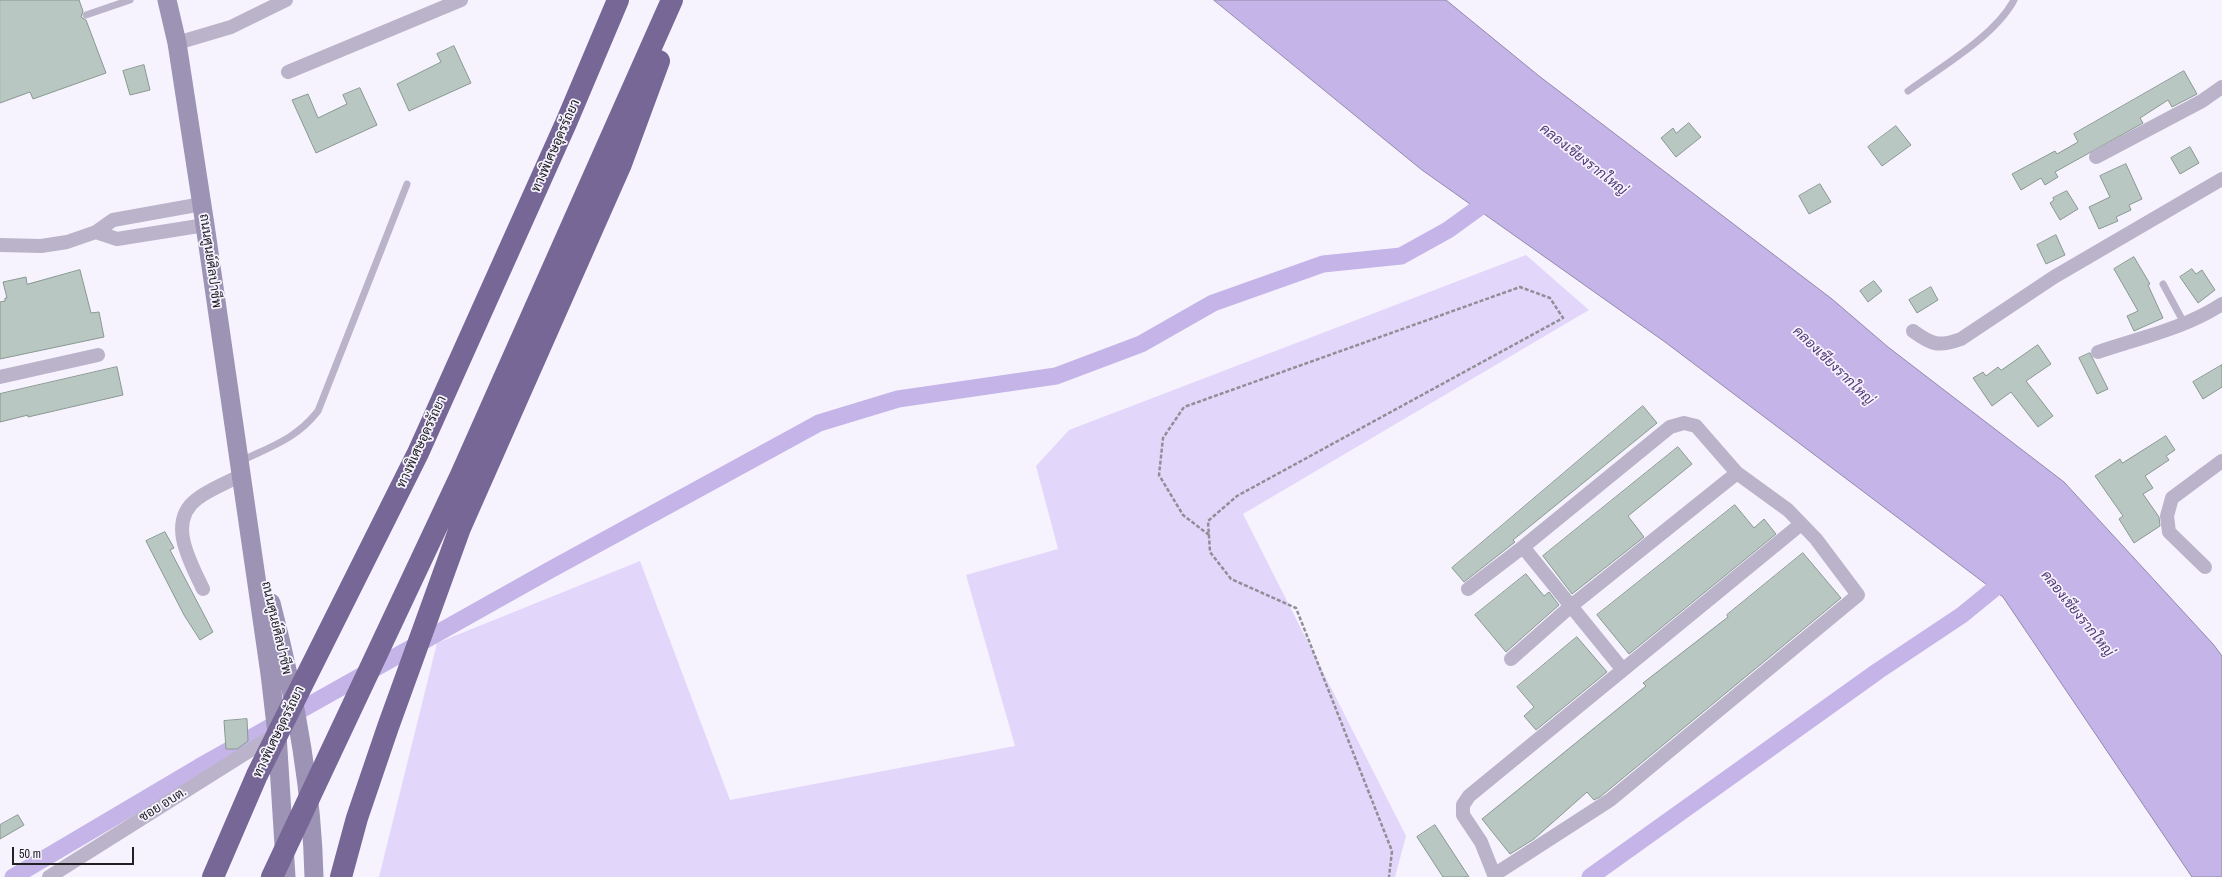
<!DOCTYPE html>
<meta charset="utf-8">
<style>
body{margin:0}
#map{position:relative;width:2222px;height:877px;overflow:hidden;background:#f6f3fe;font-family:"Archivo Narrow",sans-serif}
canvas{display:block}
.scale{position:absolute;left:12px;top:847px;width:122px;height:18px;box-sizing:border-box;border:2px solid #212025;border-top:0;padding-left:5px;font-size:12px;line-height:14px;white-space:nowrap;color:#212025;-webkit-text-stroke:3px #f6f3fe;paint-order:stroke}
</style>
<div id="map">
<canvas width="2222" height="877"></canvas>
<div class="scale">50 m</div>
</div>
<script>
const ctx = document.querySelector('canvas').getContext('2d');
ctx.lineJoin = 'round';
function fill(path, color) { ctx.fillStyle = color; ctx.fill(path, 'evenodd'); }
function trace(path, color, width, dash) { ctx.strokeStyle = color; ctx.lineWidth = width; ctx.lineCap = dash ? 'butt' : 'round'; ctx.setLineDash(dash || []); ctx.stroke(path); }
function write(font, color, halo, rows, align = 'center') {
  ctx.font = font + ' "Archivo Narrow",Sarabun,sans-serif'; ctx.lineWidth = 3.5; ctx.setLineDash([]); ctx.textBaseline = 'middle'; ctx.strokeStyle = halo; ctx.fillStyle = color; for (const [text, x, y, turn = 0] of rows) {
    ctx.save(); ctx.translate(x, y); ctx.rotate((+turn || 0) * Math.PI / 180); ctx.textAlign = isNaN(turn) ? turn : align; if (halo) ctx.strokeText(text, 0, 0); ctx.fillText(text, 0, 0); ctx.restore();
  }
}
fill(new Path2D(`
 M1526 255 1589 310 1243 514 1406 836 1395 877H379L437 643 640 561 730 800 1015 746 966 575 1058 549 1036 466 1069 430Z`), '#e2d7fa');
const water = new Path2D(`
 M1214 0H1446L1539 76 1832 299 1888 347 2064 482 2213 644 2222 656V877H2192L2003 597 1665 342 1422 170Z`);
fill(water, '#c4b4e7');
trace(water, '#9388ad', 1);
trace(new Path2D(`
 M13 877 199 767 550 570 819 423 898 399 1056 376 1141 344 1213 303 1323 264 1401 256 1448 230 1495 196
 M1590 877 1878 671 1962 615 2011 575`), '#c4b4e7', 17);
const building = new Path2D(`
 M0 0H79L83 11 81 17 86 20 106 73 33 99 30 92 0 103Z
 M454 46 471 83 409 111 397 84 441 62 437 54Z
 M144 65 150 90 130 95 123 71Z
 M2184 71 2197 94 2172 107 2168 100 2140 118 2143 123 2055 172 2058 177 2045 185 2041 178 2021 190 2012 174 2055 151 2057 154 2078 142 2074 134Z
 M360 88 377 125 316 153 292 100 308 94 318 118 347 104 343 95Z
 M1689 123 1701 137 1676 157 1661 138 1673 128 1676 133Z
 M1896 126 1911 145 1882 166 1868 147Z
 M2190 147 2199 163 2180 174 2171 158Z
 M2126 164 2142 199 2129 205 2131 210 2116 217 2118 221 2099 229 2089 207 2110 197 2100 176Z
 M1820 184 1831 202 1809 214 1799 196Z
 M2067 191 2078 209 2060 220 2050 203 2054 200 2053 198Z
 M2056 235 2065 255 2046 264 2037 245Z
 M2134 257 2150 284 2148 285 2163 318 2134 331 2127 316 2138 311 2114 269Z
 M2192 269 2196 274 2202 270 2215 290 2198 303 2180 277Z
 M80 270 91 313 99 312 104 337 0 359V302L5 301V298H7L3 282 26 277 27 284Z
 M1874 281 1882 291 1868 302 1860 291Z
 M1931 287 1938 300 1917 313 1909 300Z
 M2038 345 2051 364 2026 381 2053 416 2038 427 2011 392 1992 406 1973 378 1983 372 1986 376 1998 367 2001 370Z
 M2090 353 2108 389 2097 394 2079 358Z
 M2222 365V387L2203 399 2193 382Z
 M117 367 123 395 28 417V415L0 422V394Z
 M1643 406 1657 423 1513 540 1515 542 1464 582 1452 568Z
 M2166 436 2175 450 2166 456 2169 460 2145 476 2153 488 2143 494 2159 517 2160 526 2134 543 2119 519 2123 516 2095 476 2120 459 2122 463Z
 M1678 447 1692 464 1628 516 1644 537 1572 594 1543 556Z
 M1735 505 1754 528 1764 519 1776 534 1629 654 1597 615Z
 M165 532 174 548 170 550 213 632 200 640 184 615 146 541Z
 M1803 553 1841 598 1600 797 1594 800 1587 792 1534 839 1510 854 1482 819 1646 686 1643 683 1728 617 1727 615Z
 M1526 574 1544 596 1549 592 1559 605 1506 652 1475 615Z
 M1577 637 1607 672 1536 730 1524 716 1534 707 1517 687Z
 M247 719 248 741 237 749H226L224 721Z
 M18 815 24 825 0 839V825Z
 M1435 825 1469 877H1443L1417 837Z`);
fill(building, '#b8c7c1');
trace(building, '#899891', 1);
trace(new Path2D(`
 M1209 535 1183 515 1159 475 1163 438 1184 407 1520 287 1550 298 1563 318 1237 496 1208 521 1210 552 1231 579 1296 608 1392 851 1389 877`), '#908e96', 2.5, [4, 2]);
trace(new Path2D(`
 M86 15 130 0
 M1908 91C1941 67 1995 36 2014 0
 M2163 284 2184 323
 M241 461C272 446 296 439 318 411L407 184`), '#bab3ca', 7);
trace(new Path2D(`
 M177 43 231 27 286 0
 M288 72 461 0
 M2096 157 2202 101 2222 87
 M96 232 117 239 205 225
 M0 245 41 246 67 242 96 232 113 220 202 204
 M1913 331C1932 345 1939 347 1961 339L2054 277 2222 179
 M2098 352C2139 338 2186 328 2222 304
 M0 377 98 355
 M1523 547 1623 670
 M2205 567 2169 532 2167 516 2172 498 2222 461
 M203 589C191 563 166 522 197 499 210 489 227 483 241 475
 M1468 589 1523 547 1670 427 1684 423 1696 426 1737 473 1788 510 1816 539 1858 595 1610 800 1494 875
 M1511 659 1571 606 1737 473
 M49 877 276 734
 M1495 877 1481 842 1463 815V805L1469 796 1801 524`), '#bab3ca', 14);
trace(new Path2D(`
 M167 0 177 43 205 225 270 674 277 734 286 877
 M271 603C294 691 312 786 314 877`), '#9d93b4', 19);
trace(new Path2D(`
 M213 877 257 775 418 453 566 123 618 0
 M272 877 461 475 672 0
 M341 877 357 818 388 727 460 528 621 164 659 61`), '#766796', 22);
write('13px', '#212025', '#f6f3fe', [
 ["ทางพิเศษอุดรรัถยา",556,146,-66],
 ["ถนนศูนย์ศิลปาชีพ",210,261,82],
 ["ทางพิเศษอุดรรัถยา",422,442,-65],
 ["ถนนศูนย์ศิลปาชีพ",276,628,77],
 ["ทางพิเศษอุดรรัถยา",279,732,-64],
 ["ซอย อบต.",163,805,-32]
]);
write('italic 14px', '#4f3775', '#f6f3fe', [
 ["คลองเชียงรากใหญ่",1583,160,38],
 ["คลองเชียงรากใหญ่",1833,366,44],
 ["คลองเชียงรากใหญ่",2077,614,51]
]);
</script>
